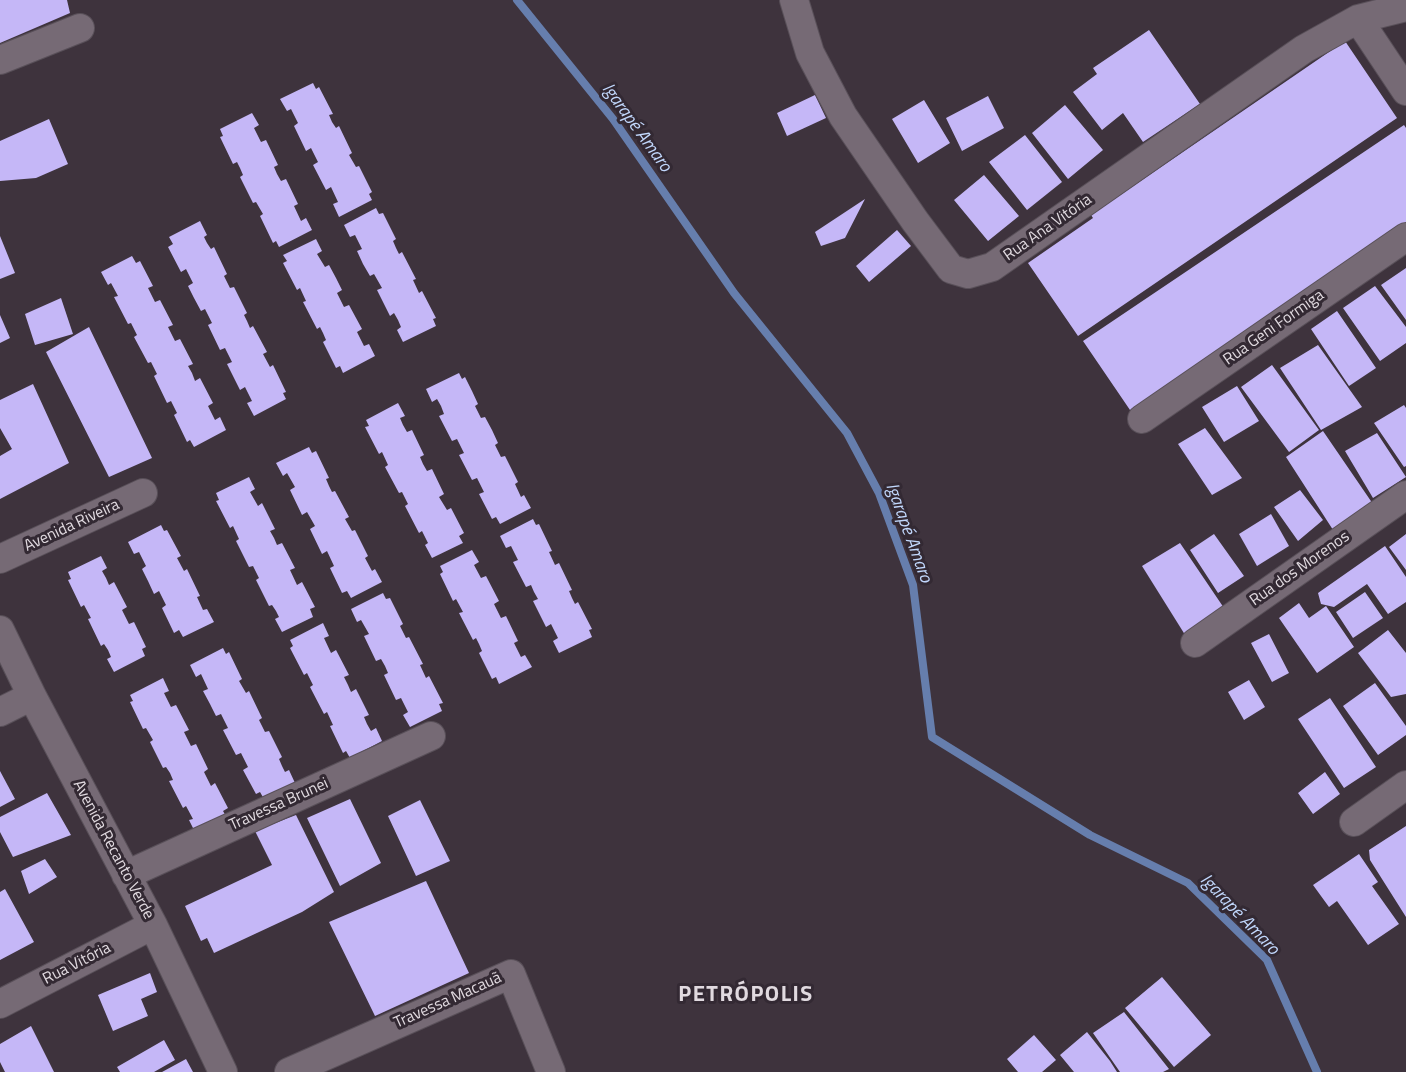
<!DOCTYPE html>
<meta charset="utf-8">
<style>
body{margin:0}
canvas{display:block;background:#3e333d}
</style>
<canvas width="1406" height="1072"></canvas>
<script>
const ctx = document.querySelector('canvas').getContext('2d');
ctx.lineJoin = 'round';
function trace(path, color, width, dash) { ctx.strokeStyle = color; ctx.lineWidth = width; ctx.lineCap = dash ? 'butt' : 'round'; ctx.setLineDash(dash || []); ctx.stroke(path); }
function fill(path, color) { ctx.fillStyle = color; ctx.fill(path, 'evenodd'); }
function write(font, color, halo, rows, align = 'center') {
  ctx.font = font + ' "Titillium Web",sans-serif'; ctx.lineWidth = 6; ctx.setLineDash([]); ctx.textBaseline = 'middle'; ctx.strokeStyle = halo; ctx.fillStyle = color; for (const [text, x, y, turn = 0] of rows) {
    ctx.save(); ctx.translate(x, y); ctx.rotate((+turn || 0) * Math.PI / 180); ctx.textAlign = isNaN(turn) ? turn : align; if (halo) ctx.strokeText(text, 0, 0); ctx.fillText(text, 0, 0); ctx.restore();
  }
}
trace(new Path2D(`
 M517 0 613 119 734 293 847 433 879 493 913 585 932 737 1090 835 1188 883 1267 960 1317 1072`), '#667ead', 8);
fill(new Path2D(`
 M0 0H67L70 13 0 43Z
 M1149 30 1200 104 1143 142 1123 113 1102 130 1073 92 1097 74 1093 68Z
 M1345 41 1397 118 1078 336 1028 263 1093 218 1091 215Z
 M313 83 316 89 319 87 333 114 329 115 332 122 336 128 339 126 352 153 349 155 356 167 359 166 372 192 369 194 372 200 339 217 333 204 338 202 331 187 326 190 313 165 318 162 311 148 306 151 294 126 298 123 291 109 287 111 280 99Z
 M815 95 826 118 787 136 777 113Z
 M988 96 1004 128 962 151 946 118Z
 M924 100 950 143 918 163 892 119Z
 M1065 105 1103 150 1068 179 1032 133Z
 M252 113 259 125 254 128 261 142 266 140 278 165 274 167 277 174 281 181 286 179 298 204 294 206 301 221 306 218 312 230 279 247 276 241 273 243 260 216 263 214 256 202 253 203 240 177 243 175 240 168 237 162 233 164 220 137 223 136 220 129Z
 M49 119 68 164 36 178 0 181V141Z
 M1404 125 1406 128V224L1130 410 1083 341Z
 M1025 135 1062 182 1027 210 989 162Z
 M984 175 1019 216 988 241 954 200Z
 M865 199 845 238 821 246 815 232Z
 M376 208 379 214 383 213 396 239 393 241 396 248 399 254 402 252 416 279 413 280 419 293 422 291 436 318 433 319 436 326 403 342 397 330 401 327 398 320 394 313 390 316 377 290 382 288 374 274 370 276 363 264 357 251 362 249 355 235 350 237 344 225Z
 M200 221 207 235 204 237 207 243 211 249 214 247 227 274 224 276 230 288 234 287 247 313 244 315 247 321 250 328 253 326 267 352 263 354 270 367 273 365 286 392 283 393 286 399 254 416 247 403 252 401 245 387 240 390 227 364 232 362 225 348 220 350 208 325 212 323 205 309 201 311 194 298 188 286 193 283 186 269 181 272 168 247 173 244 169 237Z
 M897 230 911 246 869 282 856 266Z
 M0 236 15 273 0 279Z
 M316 239 322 251 317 254 325 267 329 265 336 278 342 290 337 293 344 307 349 305 362 329 357 332 364 346 369 344 375 356 343 373 340 366 336 368 323 342 326 340 323 333 320 327 317 329 303 302 306 301 300 288 297 290 283 263 287 261 283 255Z
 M132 256 136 263 140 261 153 286 148 288 155 302 160 300 173 325 168 327 175 341 180 339 193 364 188 366 192 373 195 381 200 378 213 403 208 406 215 420 220 417 226 430 194 447 190 440 187 442 174 415 177 413 171 401 167 403 154 376 157 374 151 362 148 363 134 337 137 335 131 323 128 324 114 297 118 296 111 283 108 285 101 272Z
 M1406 268V320L1381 285Z
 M1375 286 1406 327V343L1380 361 1343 308Z
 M61 298 73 334 35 345 25 314Z
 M1337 311 1376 368 1349 386 1311 329Z
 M0 315 10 338 0 343Z
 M89 327 152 458 109 477 46 352Z
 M1318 345 1362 407 1321 430 1280 368Z
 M1272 365 1319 430 1289 452 1241 387Z
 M459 373 462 379 465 377 472 391 478 404 475 406 481 418 485 417 492 430 498 443 495 445 501 457 505 456 518 482 515 484 521 497 524 495 531 508 500 524 496 517 492 519 479 494 484 492 477 478 472 480 459 455 464 453 457 439 452 441 439 416 444 414 441 406 437 399 432 402 426 389Z
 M33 384 69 463 0 499V456L12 449 0 428V400Z
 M1237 386 1259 421 1224 442 1202 407Z
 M398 403 405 416 400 418 403 425 407 432 412 430 424 455 420 457 423 464 427 471 432 469 444 494 439 497 447 510 451 508 464 533 459 536 463 543 432 558 425 545 428 543 422 531 419 533 405 506 408 504 402 492 399 493 385 467 388 465 382 452 379 454 365 427 369 426 366 420Z
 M1404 405 1406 408V466L1404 467 1374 423Z
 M1205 428 1242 478 1212 495 1178 444Z
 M1323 431 1375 507 1335 533 1286 457Z
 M1377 433 1406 477 1373 498 1345 451Z
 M309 447 312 453 316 451 329 478 326 479 329 486 332 492 335 491 349 517 345 519 352 531 355 530 368 556 365 558 372 571 375 569 382 582 351 598 347 591 342 593 330 568 334 566 327 551 322 554 310 529 315 526 307 512 302 515 290 490 295 487 287 473 283 476 276 463Z
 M249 477 255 489 250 492 258 506 262 503 275 529 270 531 274 538 277 545 282 543 295 568 290 570 297 585 302 582 315 607 310 609 313 617 282 632 275 619 279 617 276 611 272 605 269 606 256 580 259 578 253 566 249 567 236 541 239 539 233 526 230 528 216 501 219 500 216 493Z
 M1300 490 1323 520 1298 541 1274 507Z
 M1271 514 1289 546 1257 566 1239 534Z
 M533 519 536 525 539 524 552 551 549 552 555 565 559 563 572 590 569 591 572 598 575 604 578 602 592 629 589 630 592 637 559 653 553 641 558 638 551 624 546 627 533 601 538 599 534 592 531 585 526 587 513 562 518 560 511 546 506 548 500 536Z
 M161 525 164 531 167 530 181 556 177 558 184 571 187 569 200 596 197 597 203 610 207 609 214 622 183 637 179 630 174 633 162 608 166 605 159 591 154 594 148 581 142 569 146 566 139 552 134 554 128 542Z
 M1214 534 1244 576 1218 593 1190 550Z
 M1406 534V570L1389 547Z
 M1180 543 1226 611 1187 638 1142 566Z
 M1385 546 1406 577V602L1388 614 1367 584 1334 607 1321 604 1318 593Z
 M472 550 479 562 474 565 481 578 486 576 499 601 494 604 501 618 506 616 518 641 514 643 521 657 525 655 532 667 499 684 496 677 492 679 479 653 482 651 479 644 476 638 473 640 459 613 463 612 456 599 453 601 440 574 443 572 440 566Z
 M101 556 107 568 102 571 106 578 109 585 114 582 127 607 122 610 129 624 134 622 146 647 142 649 145 656 114 672 107 659 111 657 108 650 104 644 101 646 88 619 91 618 84 605 81 607 68 580 71 579 68 572Z
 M1365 592 1383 618 1353 638 1336 612Z
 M383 593 386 599 390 598 403 624 400 626 406 638 409 637 423 664 420 665 426 678 429 676 443 703 439 704 442 711 410 727 403 715 408 712 401 698 396 700 384 675 388 673 385 666 381 659 376 661 364 636 369 634 361 620 357 622 351 609Z
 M1299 603 1309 618 1326 606 1354 647 1317 673 1279 618Z
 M323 623 329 636 324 638 331 653 336 650 349 675 344 677 348 685 351 692 356 689 369 715 364 717 367 724 371 731 376 728 382 741 350 758 346 751 343 753 330 726 333 725 327 712 324 714 310 687 313 685 307 673 304 675 290 648 293 646 290 640Z
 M1388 630 1406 653V694L1391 697 1358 653Z
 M1269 634 1289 673 1272 682 1251 643Z
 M223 648 226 654 229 652 242 679 239 681 246 693 249 691 262 718 259 720 265 732 269 731 282 757 279 759 282 766 285 772 289 770 295 783 264 799 260 792 256 794 243 770 248 767 241 753 236 755 223 730 228 728 221 714 216 716 210 704 203 691 208 689 201 674 196 677 190 665Z
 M163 678 169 691 164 693 171 707 176 705 189 730 184 732 191 746 196 744 208 769 204 772 211 786 215 783 228 808 223 811 227 818 196 834 189 820 193 819 186 806 183 808 169 781 173 780 170 773 166 767 163 768 150 742 153 740 146 728 143 729 130 702 133 701 130 695Z
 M1249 680 1265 707 1244 720 1228 692Z
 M1375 683 1406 726V735L1378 755 1343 706Z
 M1330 698 1376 767 1344 788 1298 719Z
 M0 771 15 799 0 807Z
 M1325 772 1340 794 1313 814 1298 793Z
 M47 793 71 835 13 857 0 832V817Z
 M350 799 381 863 340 886 307 818Z
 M420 800 450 861 416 876 388 816Z
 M296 815 334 892 302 912 214 953 207 938 201 941 185 906 272 865 255 831Z
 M1406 826V917L1370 860 1369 850Z
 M1359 854 1378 882 1372 886 1399 924 1368 945 1337 901 1329 907 1313 885Z
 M45 859 57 877 29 894 21 871Z
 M426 881 469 973 375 1016 329 922Z
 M5 889 34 942 0 960V892Z
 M150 973 157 992 141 999 148 1016 113 1031 98 995Z
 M1162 977 1211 1035 1174 1067 1125 1008Z
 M1124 1012 1169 1069 1163 1072H1120L1093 1033Z
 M31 1026 54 1072H5L0 1062V1044Z
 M1087 1032 1110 1061 1117 1072H1074L1060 1055Z
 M1034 1035 1056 1060 1042 1072H1018L1007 1059Z
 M164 1040 175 1060 154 1072H120L117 1067Z
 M186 1059 193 1072H162Z`), '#c5b7f7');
const minor = new Path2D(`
 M794 0 810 53 843 116 915 221 951 269 968 274 992 267 1304 49 1358 19 1406 7
 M1358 19 1406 91
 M0 60 80 28
 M1142 419 1406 237
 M0 559 143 493
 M0 630 32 696 153 925 223 1072
 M1195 643 1406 495
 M0 712 32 696
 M1354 822 1406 785
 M126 875 431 736
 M0 1004 153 925
 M289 1072 511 974 551 1072`);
trace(minor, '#595059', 30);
trace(minor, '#766a75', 28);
write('16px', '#e1dae0', '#332933', [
 ["Rua Ana Vitória",1048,228,-35],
 ["Rua Geni Formiga",1274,328,-35],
 ["Avenida Riveira",72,526,-25],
 ["Rua dos Morenos",1300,569,-35],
 ["Travessa Brunei",279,805,-24],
 ["Avenida Recanto Verde",113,850,62],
 ["Rua Vitória",77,964,-27],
 ["Travessa Macauã",448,1001,-24]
]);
write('italic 18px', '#c1d7fc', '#332933', [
 ["Igarapé Amaro",636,128,54],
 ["Igarapé Amaro",908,533,70],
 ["Igarapé Amaro",1239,915,46]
]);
ctx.letterSpacing = '1.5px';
write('bold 22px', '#e1dae0', '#332933', [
 ["PETRÓPOLIS",746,996]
]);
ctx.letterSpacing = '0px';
</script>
